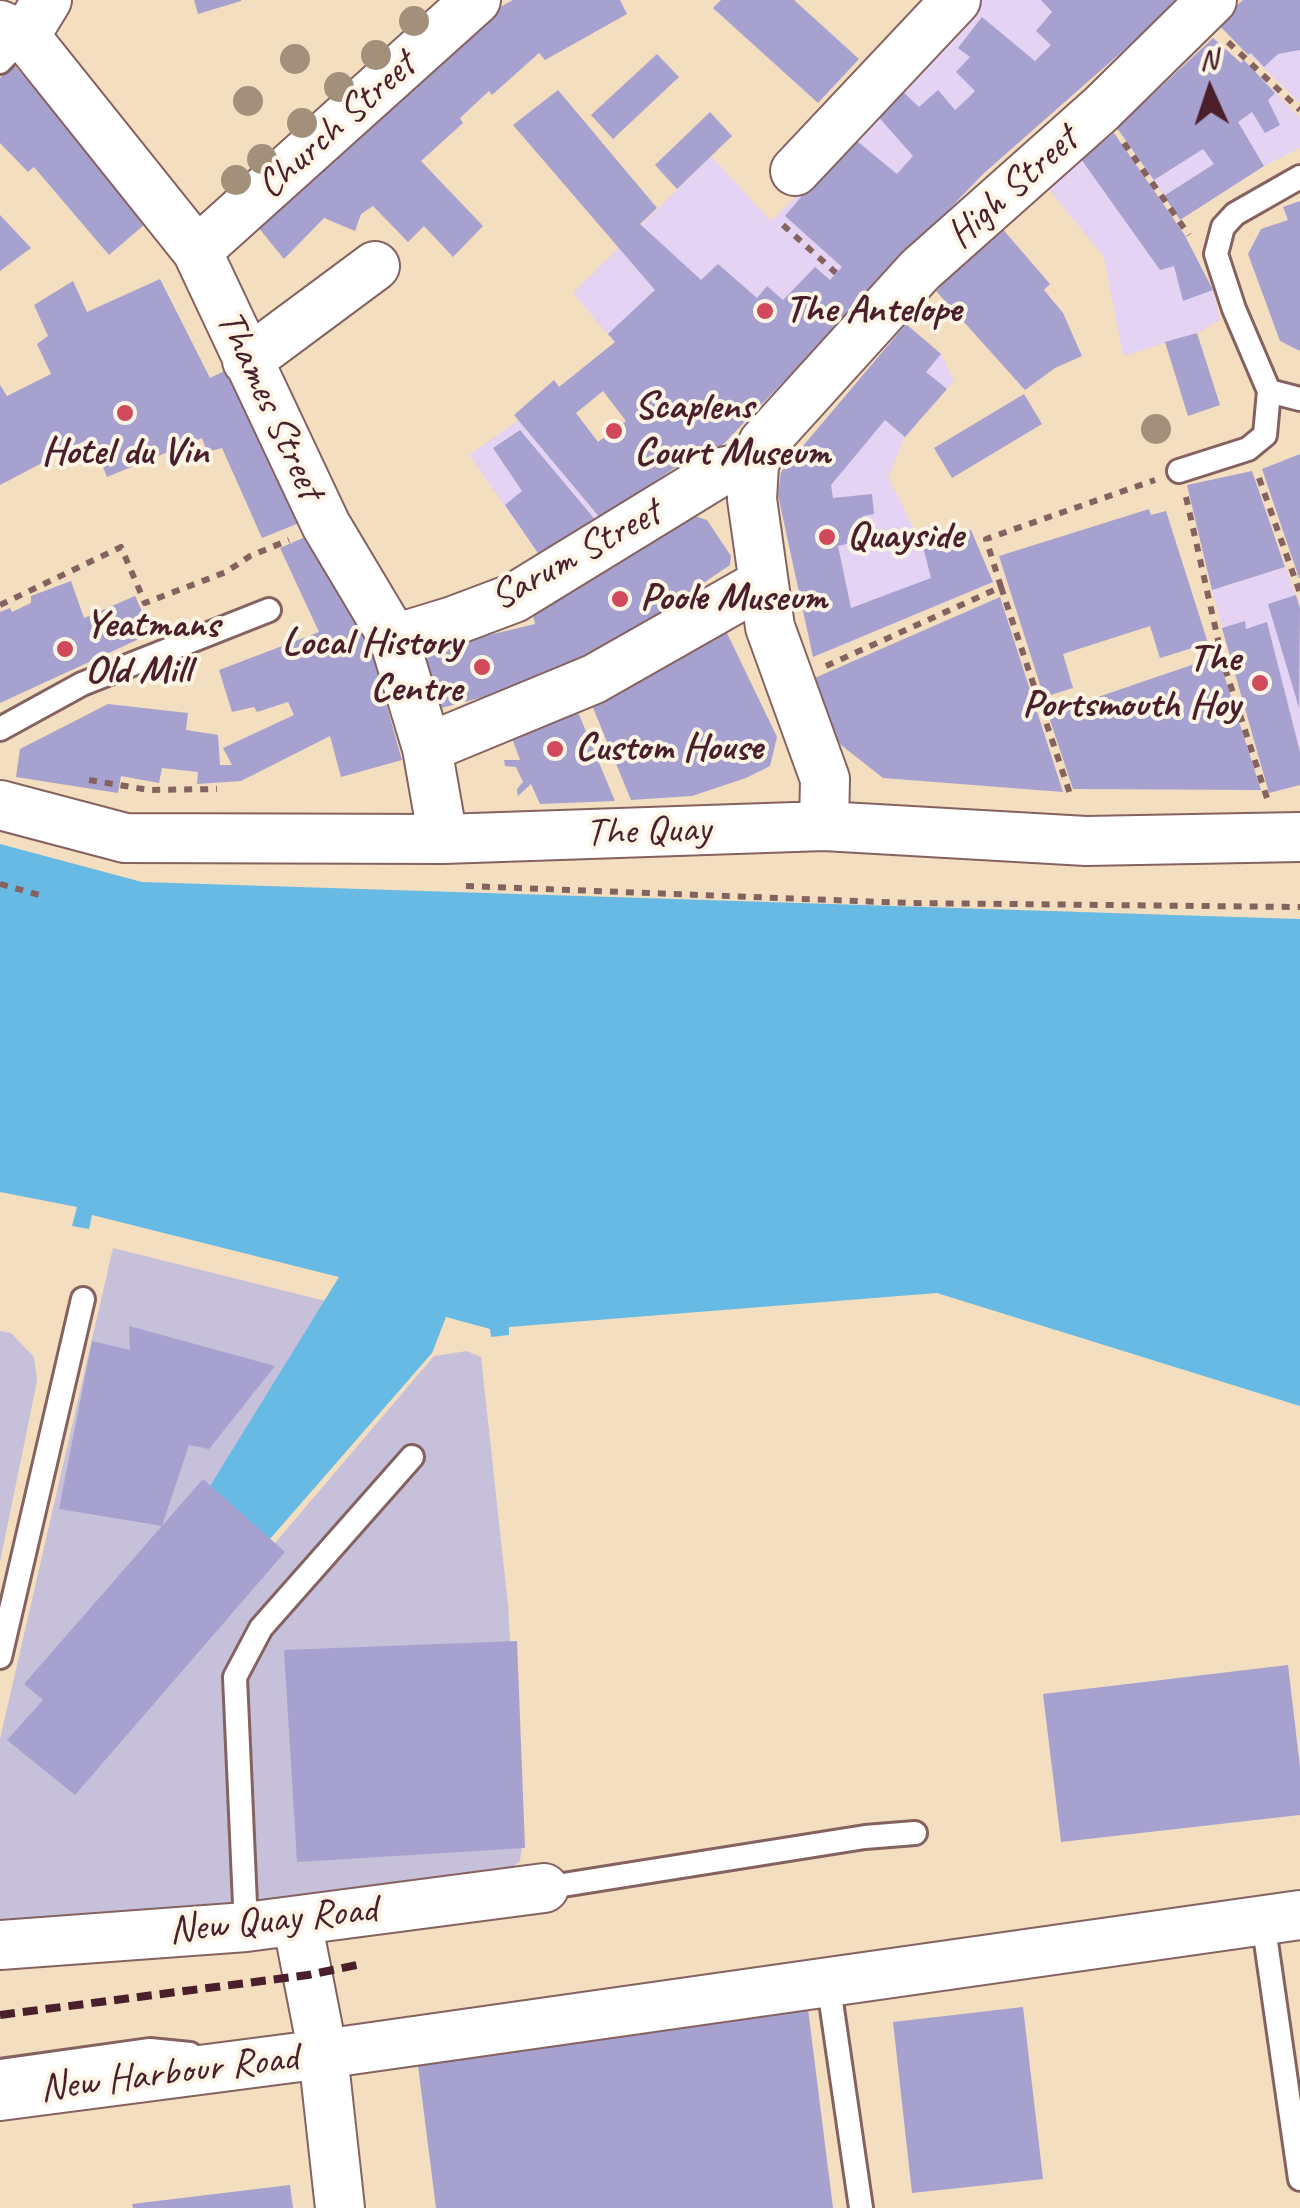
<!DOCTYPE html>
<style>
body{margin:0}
#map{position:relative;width:1300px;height:2208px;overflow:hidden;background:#f3dec0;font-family:Caveat,sans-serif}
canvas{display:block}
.north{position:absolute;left:1160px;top:40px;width:100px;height:100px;-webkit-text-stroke:8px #fcf5e5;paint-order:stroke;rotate:357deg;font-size:28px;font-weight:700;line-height:40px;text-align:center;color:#4a1f2b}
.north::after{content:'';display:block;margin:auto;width:35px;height:45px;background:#4a1f2b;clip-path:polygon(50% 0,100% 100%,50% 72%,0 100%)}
</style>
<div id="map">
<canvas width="1300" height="2208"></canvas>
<div class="north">N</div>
</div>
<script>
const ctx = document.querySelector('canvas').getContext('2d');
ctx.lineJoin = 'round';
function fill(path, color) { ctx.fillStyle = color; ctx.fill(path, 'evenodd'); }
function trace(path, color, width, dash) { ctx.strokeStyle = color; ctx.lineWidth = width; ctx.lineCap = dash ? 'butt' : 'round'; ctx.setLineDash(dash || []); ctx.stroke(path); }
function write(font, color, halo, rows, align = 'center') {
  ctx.font = font + ' Caveat,sans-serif'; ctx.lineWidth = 8; ctx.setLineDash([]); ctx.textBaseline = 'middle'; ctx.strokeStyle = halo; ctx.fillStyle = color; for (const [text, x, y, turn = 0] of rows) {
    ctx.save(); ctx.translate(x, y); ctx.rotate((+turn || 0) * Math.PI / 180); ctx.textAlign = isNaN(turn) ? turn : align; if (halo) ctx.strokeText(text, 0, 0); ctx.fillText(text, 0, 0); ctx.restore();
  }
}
fill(new Path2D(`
 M979 0H1178L1137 43 1133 41 983 174 711 457 573 293 711 156 771 221 840 154Z
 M1243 0H1300V103L1217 23Z
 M1213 38 1240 62 1244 60 1300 118V148L1264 166 1180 220 1117 128Z
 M1114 133 1184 234 1213 290 1220 320 1197 333 1123 356 1104 257 1046 186Z
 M906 324 941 354 954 381 905 437 888 477 923 547 971 530 993 582 813 657 778 495 781 472Z
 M519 420 601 519 540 556 469 455Z
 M1285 567 1300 608V785L1269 793 1212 590Z`), '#e4d3f2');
fill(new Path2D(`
 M113 1248 358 1309 210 1485 275 1543 434 1356 467 1351 481 1357 508 1605 522 1844 520 1861 496 1881 0 1926V1739Z
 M0 1331 11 1333 34 1357 37 1381 0 1562Z`), '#c6c0da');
fill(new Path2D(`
 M0 844 142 882 1300 919V1406L937 1293 509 1327V1335L491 1337 490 1329 446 1317 432 1353 270 1539 210 1486 339 1277 92 1215 89 1229 72 1226 77 1207 0 1192Z`), '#67bae3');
fill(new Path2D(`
 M194 0H241V1L198 14Z
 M513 0H620L627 14 545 60 539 53 492 95 489 91 460 118 463 123 421 161 483 226 453 257 424 226 408 242 373 206 361 214 355 231 324 218 284 259 258 227 502 6Z
 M721 0H794L859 59 818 103 713 8Z
 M1041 0H1178L1137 43 1134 41 983 174 711 457 703 448 601 519 514 415 554 380 559 387 615 342 608 334 655 290 513 125 558 90 657 208 640 224 701 280 718 264 757 298 767 286 783 300 815 267 830 280 842 267 785 216 852 137 897 174 913 156 876 114 900 89 919 107 938 90 955 110 968 98 975 91 956 72 970 57 958 48 982 17 1035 61 1051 45 1036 31 1052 12ZM603 391 626 421 598 442 576 413Z
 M1243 0H1300V50L1278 54 1264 67 1251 53 1248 55 1217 23Z
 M1213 38 1241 63 1244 60 1275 93 1268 100 1280 125 1265 133 1252 112 1238 122 1264 166 1180 220 1164 196 1214 164 1203 149 1154 180 1117 128Z
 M657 54 679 77 613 139 591 115Z
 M14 65 151 219 109 255 34 167 28 172 0 143V78Z
 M710 112 732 136 677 189 655 165Z
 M1114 133 1184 234 1213 290 1183 301 1174 266 1160 270 1081 159Z
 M1300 201V351L1280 341 1248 254 1261 229 1288 220 1283 207Z
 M0 215 31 248 0 271Z
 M1000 226 1050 284 1044 290 1063 313 1082 356 1055 368 1025 390 936 291Z
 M160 279 210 378 235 366 309 519 262 538 222 448 207 452 202 438 107 477 96 450 86 440 0 485V385L7 396 51 374 37 344 48 336 34 305 73 281 87 312Z
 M906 324 941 354 926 372 947 389 905 437 885 420 831 485 833 498 872 494 874 514 863 516 867 539 838 546 851 608 931 578 923 547 971 530 993 582 813 657 778 495 781 472Z
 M1197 333 1220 405 1188 416 1165 342Z
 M1024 394 1042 424 952 478 934 448Z
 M520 430 597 522 540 556 505 505 522 491 493 448Z
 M1300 454V578H1299L1262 469Z
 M1252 471 1285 567 1212 590 1187 485Z
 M1149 509 1151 515 1166 511 1208 643 1160 658 1150 626 1063 654 1073 688 1044 697 999 556Z
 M691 515 707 520 731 556 730 565 702 584 707 591 549 680 430 711 414 653 535 624 531 606Z
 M312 534 379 665 376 668 402 760 341 777 330 736 241 781 197 784 198 772 162 768 159 783 121 776 118 793 16 777 20 749 108 704 188 713 186 730 218 735 220 765H232L223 748 294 715 288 702 257 712 254 707 232 712 219 670 319 632 280 548Z
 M71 581 84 618 135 596 152 633 0 703V612L10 608 12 612 31 603V596Z
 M1296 595 1300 608 1299 708 1268 604Z
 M1000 597 1063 792 883 778 836 741 810 680Z
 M1245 621 1246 629 1267 622 1300 752V785L1269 793 1222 628Z
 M725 629 777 737 770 766 746 778 692 796 631 800 589 698Z
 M1218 656 1261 790 1073 789 1048 714Z
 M575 705 615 801 540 804 531 784 518 796 517 789 523 782 516 767 505 766 504 760H520L512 738Z
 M129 1326 275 1366 209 1449 189 1445 162 1526 59 1509 92 1341 130 1350Z
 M203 1479 285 1552 75 1795 7 1740 43 1700 24 1684Z
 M517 1641 525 1848 297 1862 284 1650Z
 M1288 1665 1300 1767V1815L1061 1842 1043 1694Z
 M1023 2007 1043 2179 912 2193 893 2022Z
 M808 2009 833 2208H436L417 2058Z
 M290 2185 293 2208H133L132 2204Z`), '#a7a1cf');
const lane = new Path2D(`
 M0 62 25 36
 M1269 391 1234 309 1216 254 1223 227 1235 214 1300 177
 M1269 391 1300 399
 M1179 471 1248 449 1265 435 1269 391
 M0 729 82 684 269 610
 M0 1657 83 1299
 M544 1888 865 1837 915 1833
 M1263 1921 1300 2179
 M246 1927 235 1677 261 1628 412 1457
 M828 1981 861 2208
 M0 2071 150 2050 190 2054`);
const street = new Path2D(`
 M0 25 25 36 197 251 326 525 394 639 427 748 443 839
 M25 36 47 0
 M795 171 956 0
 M197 251 476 0
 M247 361 375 266
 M394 639 453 621 514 598 718 473 754 465
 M427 748 594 679 763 583
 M0 805 125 838 443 839 824 826 1086 841 1300 837
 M824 826 825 779 770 627 752 499 754 465 763 443 920 270 1101 109 1212 0
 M297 1921 323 2054 340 2208
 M0 1945 246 1927 544 1888
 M0 2096 323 2054 1300 1915`);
trace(lane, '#85625f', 28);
trace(street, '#85625f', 52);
trace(new Path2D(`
 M1228 42 1300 110
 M1124 143 1189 235
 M783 225 836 273
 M1259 478 1300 593
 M1186 497 1223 662 1267 798
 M1001 587 986 539 1155 480
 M0 605 121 547 145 603 226 572 250 556 289 540
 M826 666 1001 587 1071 797
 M89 780 149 790 217 789
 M0 884 43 896
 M466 886 909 903 1300 907`), '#85625f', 6, [8, 8]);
trace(lane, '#fff', 22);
trace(street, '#fff', 48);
trace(new Path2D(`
 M0 2015 308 1975 362 1964`), '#4a1f2b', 8, [15, 8]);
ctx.fillStyle = '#a2907a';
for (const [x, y] of [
 [414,21],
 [376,55],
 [295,59],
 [339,87],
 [248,101],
 [302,123],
 [262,159],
 [236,180],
 [1156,429]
]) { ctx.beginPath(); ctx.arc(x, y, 15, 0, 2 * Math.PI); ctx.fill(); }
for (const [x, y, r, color] of [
 [765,311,10,"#d1495b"],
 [125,413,10,"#d1495b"],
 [614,431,10,"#d1495b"],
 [827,537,10,"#d1495b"],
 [620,599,10,"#d1495b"],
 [65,649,10,"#d1495b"],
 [482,667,10,"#d1495b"],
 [1260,683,10,"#d1495b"],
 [555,749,10,"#d1495b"]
]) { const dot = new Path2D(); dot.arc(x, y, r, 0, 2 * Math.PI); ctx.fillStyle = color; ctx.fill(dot); trace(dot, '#fcf5e5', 4); }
write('40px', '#4a1f2b', '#fcf5e5', [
 ["Church Street",337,126,-42],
 ["High Street",1013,188,-42],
 ["Thames Street",269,405,65],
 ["Sarum Street",576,556,-29],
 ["The Quay",648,832,-2],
 ["New Quay Road",273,1921,-6],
 ["New Harbour Road",169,2074,-7]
]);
write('bold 40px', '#4a1f2b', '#fcf5e5', [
 ["The Antelope",785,311],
 ["Scaplens",634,408],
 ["Court Museum",634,454],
 ["Hotel du Vin",125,453,"center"],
 ["Quayside",847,537],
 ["Poole Museum",640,599],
 ["Yeatmans",85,626],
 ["Old Mill",85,672],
 ["Local History",462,644,"right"],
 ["Centre",462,690,"right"],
 ["The",1240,660,"right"],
 ["Portsmouth Hoy",1240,706,"right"],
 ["Custom House",575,749]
], 'left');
</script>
